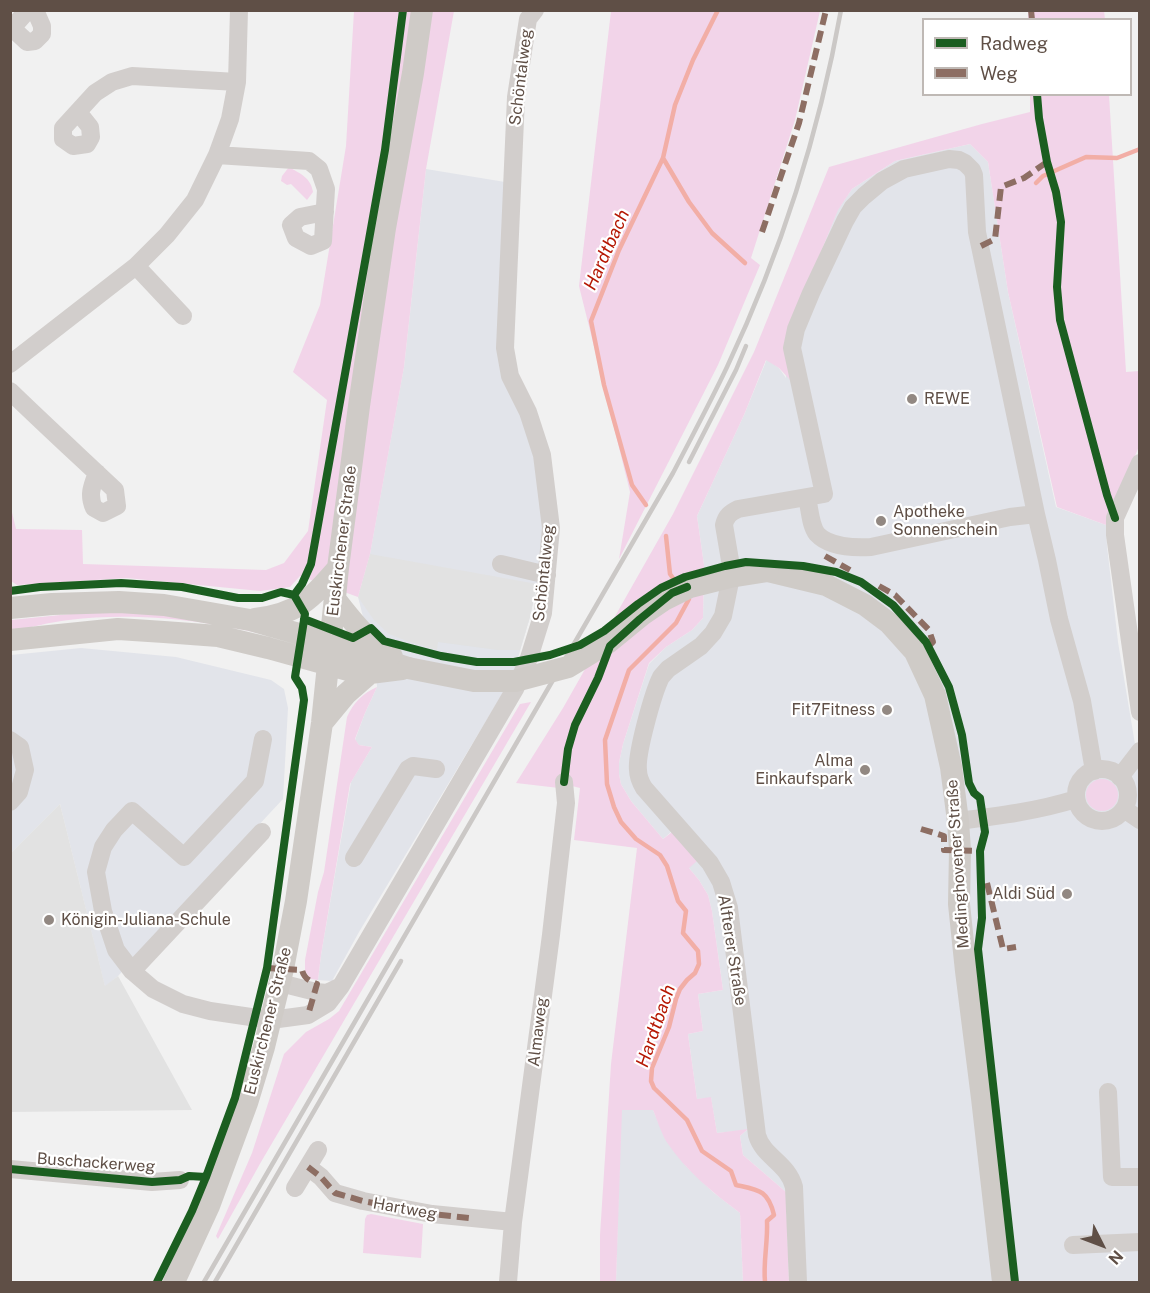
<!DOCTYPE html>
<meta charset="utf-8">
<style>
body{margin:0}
#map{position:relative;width:1150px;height:1293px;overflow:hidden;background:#f1f1f1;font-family:"Public Sans",sans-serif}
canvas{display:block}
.frame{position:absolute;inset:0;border:12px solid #5f4f46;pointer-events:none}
.legend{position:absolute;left:922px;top:18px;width:210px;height:78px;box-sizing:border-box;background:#fff;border:2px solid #bfb9b5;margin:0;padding:8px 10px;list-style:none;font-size:18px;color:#5f4f46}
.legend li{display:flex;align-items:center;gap:12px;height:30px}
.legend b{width:30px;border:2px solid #bfb9b5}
.north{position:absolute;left:1072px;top:1215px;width:60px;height:60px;-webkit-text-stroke:4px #fff;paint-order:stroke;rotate:132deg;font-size:16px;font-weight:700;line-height:24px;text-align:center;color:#5f4f46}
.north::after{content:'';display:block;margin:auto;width:21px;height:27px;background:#5f4f46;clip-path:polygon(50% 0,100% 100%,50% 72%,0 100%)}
</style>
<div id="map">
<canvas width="1150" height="1293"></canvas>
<div class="frame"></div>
<ul class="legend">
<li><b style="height:8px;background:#1b5e20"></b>Radweg</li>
<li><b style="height:8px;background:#8d6e63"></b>Weg</li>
</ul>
<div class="north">N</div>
</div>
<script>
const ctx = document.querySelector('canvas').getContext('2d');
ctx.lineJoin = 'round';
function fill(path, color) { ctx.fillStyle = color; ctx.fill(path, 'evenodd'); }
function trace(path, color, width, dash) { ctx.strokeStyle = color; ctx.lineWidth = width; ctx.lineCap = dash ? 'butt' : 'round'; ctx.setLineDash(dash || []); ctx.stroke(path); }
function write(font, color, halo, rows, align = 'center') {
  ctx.font = font + ' "Public Sans",sans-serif'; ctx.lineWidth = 4.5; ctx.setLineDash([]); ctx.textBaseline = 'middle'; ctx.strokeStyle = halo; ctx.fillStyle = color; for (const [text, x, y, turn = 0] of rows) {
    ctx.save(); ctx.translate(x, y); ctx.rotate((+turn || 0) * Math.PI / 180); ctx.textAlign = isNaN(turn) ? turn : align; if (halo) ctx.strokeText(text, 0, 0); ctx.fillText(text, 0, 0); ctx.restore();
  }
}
fill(new Path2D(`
 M970 144 988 162 1008 292 1056 507 1106 525 1107 546 1118 642 1139 768V1282H789L786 1192 743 1155 740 1136 747 1130 717 1133 711 1098 697 1099 688 1034 703 1031 698 994 723 990 712 911 708 895 699 880 689 868 671 832 663 839 631 801 621 784 619 774V763L623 744 649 664 666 647 692 630 703 618 704 565 697 516 744 415 767 359 779 368 786 378 784 343 838 209 852 189 895 161Z
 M426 169 505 182 499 364 535 440 549 528 530 617 512 678 359 932 332 981 318 980 321 955 351 782 372 747 359 745 355 740 365 713 377 687 376 668 358 597 370 554 404 367Z
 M81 648 176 657 271 680 284 689 288 708 283 799 118 976 105 987 60 804 11 853V655Z
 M621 1110H653L666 1140 686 1166 714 1193 740 1213 743 1282H616Z`), '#e2e4ea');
fill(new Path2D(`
 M370 554 537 584 530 617 520 650H498L438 642 437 650 407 641 389 634 374 620 358 597Z
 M60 804 105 986 118 976 192 1110 11 1112V853Z`), '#e2e2e2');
fill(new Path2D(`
 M354 11H454L426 169 404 367 370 554 358 597 300 576 290 587 260 591 127 578 17 585 11 581 10 504 16 529 82 530 83 564 266 570 284 563 308 531 327 400 293 372 320 305 346 146Z
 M611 11H820L795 120 751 258 760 265 718 365 619 559 630 492 579 286Z
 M1028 11H1104L1105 19H1028Z
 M1030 95H1109L1126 372 1139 371 1140 444 1106 525 1057 507 1008 292 988 162 970 144 895 161 852 189 838 210 784 343 794 384 779 368 766 360 744 415 697 516 704 565 703 618 692 630 666 647 649 663 623 744 619 763V774L621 784 631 801 663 839 672 832 697 861 689 868 699 880 708 895 712 911 723 990 698 994 703 1031 688 1034 697 1099 711 1097 717 1133 748 1129 740 1136 743 1155 786 1192 789 1282H743L740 1213C713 1193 685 1170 666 1141 661 1132 657 1120 653 1110H622L616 1282H600V1235L611 1064 637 848 574 840 580 788 568 785 559 788 516 783 563 708 673 514 754 352 829 167 982 124 1030 112Z
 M289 167C301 174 311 178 313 192L307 200 291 184 287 185 281 181 282 176Z
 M90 612C135 611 180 613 224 621 247 625 270 631 292 636L296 639 294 642H292C222 622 142 611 69 620 49 622 30 628 11 631V620Z
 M377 687 365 713 355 739 359 745 372 747 350 784 321 955 318 980 311 979 305 971V960L318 892 324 872 347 717C353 703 363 693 377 687Z
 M531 702 261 1162 218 1239 216 1236 252 1153 284 1054 306 1032 329 1019 339 1011 520 704Z
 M1086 795a16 16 0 1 1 32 0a16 16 0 1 1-32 0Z
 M371 1214 423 1224 421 1258 363 1253 365 1219 367 1215Z`), '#f2d4e9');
trace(new Path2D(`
 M663 158 689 202 712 233 745 263
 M1036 183 1043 176 1086 157 1117 158 1140 149
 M646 505 632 485 604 385 591 321 619 250 663 158 675 105 693 60 718 10
 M666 536 670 574 678 585
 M687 596 689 599 676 623 629 670 605 740 607 784 614 807 621 822 636 839 660 855 667 866 678 901 686 911 683 933 698 951 699 964 695 973 687 980 680 989 676 999 669 1027 652 1068 651 1081 654 1088 687 1120 702 1151 731 1171 736 1185C759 1190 768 1190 774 1215L767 1221C768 1242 763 1262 765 1282`), '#f2aea6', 4.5);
trace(new Path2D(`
 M28 10 12 28 27 42 35 41 42 34V26L35 10
 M78 112 90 127 91 137 87 144 73 146 63 139V128L95 93 112 82 132 76 237 82
 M217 155 309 161 319 169 326 189 323 241 311 246 296 238 291 225 300 217 325 212
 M136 266 183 316
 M10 364 136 266 167 235 195 200 217 155 230 119 237 82 239 10
 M10 391C45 425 80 457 115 490L117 506 103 513 94 508C88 495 92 486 97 473
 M1140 463 1115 518V535L1140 712
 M807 498C810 509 810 525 817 534 829 547 855 548 871 547L1010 517 1036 514
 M501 564 547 575
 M263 739 255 781 184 857 132 811 114 830 103 847 96 872 103 911 116 950 132 971 153 989 183 1004 210 1011 271 1020 308 1015 328 1003 341 986 515 689 529 658 543 613 551 528 542 455 528 412 510 376 505 348 516 97 528 19 535 10
 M10 740 20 747 25 770 19 792 10 802
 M1076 795a26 26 0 1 1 52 0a26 26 0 1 1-52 0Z
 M1120 777 1140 751
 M1124 809 1140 820
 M958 821C998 816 1038 811 1076 799
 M354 858 408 769 413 766 436 769
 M132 971 262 832
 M280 983 316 992 327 993 341 986
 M1108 1092 1112 1177H1140
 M308 1167 321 1177 335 1193 363 1201 432 1214 513 1222
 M10 1169 152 1182 180 1180
 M295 1188 318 1150
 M1073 1245 1140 1242
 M508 1282 513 1222 551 935 566 803 564 782
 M798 1282 794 1187C788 1163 763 1157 757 1135L729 908 721 882 710 863 644 788C641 783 638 777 638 770 636 754 653 693 661 677L668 669 701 646 713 633 723 616 732 572 724 525C726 516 730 513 738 509L824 494 792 348 796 329 811 293 845 221 853 207 864 196 882 181 904 169 949 159 959 160 965 163 972 170 974 175 977 232 1036 514 1047 560 1059 619 1082 701 1094 771`), '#d2cecc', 18);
trace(new Path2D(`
 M768 571 826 585 865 605 889 623 915 652 935 695 951 767 958 821 960 850 959 904 966 971 982 1098 1003 1282
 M335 599C352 621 368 641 392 657
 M10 608 52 604 119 602 164 605 250 620 331 643 408 668
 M255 619C298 614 311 599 338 568
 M10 640 118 629 164 632 218 636 268 648 351 671 370 673 402 669
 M322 723 346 694 370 673
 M174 1282 209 1206 247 1103 264 1047 283 969 296 901 322 723 338 568 359 406 385 228 413 73 422 10`), '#cfcbc7', 22);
trace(new Path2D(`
 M689 462 736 370 746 346
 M204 1282 673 473C691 438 710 403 727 367 780 255 819 133 841 10
 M215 1282 401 961`), '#cbc8c6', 4.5);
trace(new Path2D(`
 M408 668 474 681H515L568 667 609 642 642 615 664 600 690 587 730 577 768 571`), '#cfcbc7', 22);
trace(new Path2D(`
 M1031 10 1032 20
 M762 232 799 123 826 10
 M981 246 995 239 1001 187 1024 178 1047 162
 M825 556 850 570
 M879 586 895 595 929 630 933 642 930 645
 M921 829 944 836V850L980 851
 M987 883 1003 949 1016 947
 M267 968 302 970C304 978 309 981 317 984L308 1015
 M308 1167 321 1177 335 1193 363 1201 432 1214 469 1218`), '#8d6e63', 6, [12, 6]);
trace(new Path2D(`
 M1037 94 1039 118 1047 162 1056 192 1061 222 1057 287 1060 320 1107 495 1115 518
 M10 591 40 587 121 583 182 587 238 598H262L281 592 294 595 305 614 295 677 302 688 304 700 267 968 235 1098 206 1177 192 1211 157 1282
 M294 595 302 584 311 564 385 150 403 10
 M304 619 353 638 371 628 384 641 441 656 477 662H514L550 655 580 645 604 631 638 604 661 588 685 577 725 566 746 562 803 566 836 572 861 582 893 605 926 642 949 687 962 735 969 783 974 793 980 798 985 832 980 851 982 918 978 949 1015 1282
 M564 782 568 749 575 725 598 678 610 646 640 619 672 593 687 587
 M10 1169 152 1182 180 1180 189 1176 206 1177`), '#1b5e20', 8);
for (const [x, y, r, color] of [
 [912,399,6,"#928882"],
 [881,521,6,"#928882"],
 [887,710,6,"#928882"],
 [865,770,6,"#928882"],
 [1067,894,6,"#928882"],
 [49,920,6,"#928882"]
]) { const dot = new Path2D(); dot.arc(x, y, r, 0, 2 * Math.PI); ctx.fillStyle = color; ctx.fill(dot); trace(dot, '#fff', 2); }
write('16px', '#5f4f46', '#fff', [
 ["Schöntalweg",521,77,-83],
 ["Euskirchener Straße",342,541,-83],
 ["Schöntalweg",544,573,-84],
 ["Medinghovener Straße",958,864,-94],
 ["Alfterer Straße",732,950,81],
 ["Euskirchener Straße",268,1021,-76],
 ["Almaweg",538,1032,-83],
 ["Buschackerweg",96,1163,4],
 ["Hartweg",405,1209,10]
]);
write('16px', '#5f4f46', '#fff', [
 ["REWE",924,399],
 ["Apotheke",893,512],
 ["Sonnenschein",893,530],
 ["Fit7Fitness",875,710,"right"],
 ["Alma",853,761,"right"],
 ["Einkaufspark",853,779,"right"],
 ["Aldi Süd",1055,894,"right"],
 ["Königin-Juliana-Schule",61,920]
], 'left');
write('italic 18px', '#b51703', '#fff', [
 ["Hardtbach",607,250,-66],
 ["Hardtbach",656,1026,-71]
]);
</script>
